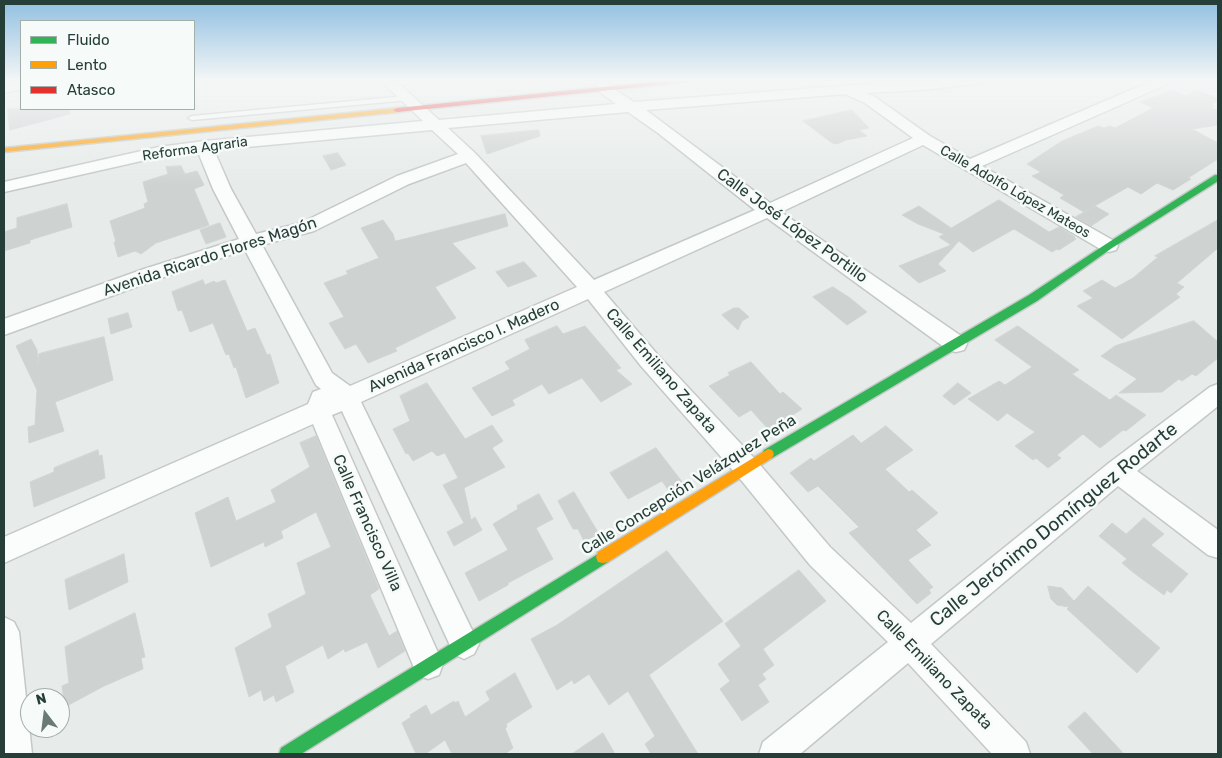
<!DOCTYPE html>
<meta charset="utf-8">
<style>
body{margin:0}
#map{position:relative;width:1222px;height:758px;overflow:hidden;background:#e7ecea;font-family:Rubik,sans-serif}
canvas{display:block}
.frame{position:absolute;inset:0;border:5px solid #263e38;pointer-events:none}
.legend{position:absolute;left:20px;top:20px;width:175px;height:90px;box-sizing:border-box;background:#f6faf8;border:1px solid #a3afab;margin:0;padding:6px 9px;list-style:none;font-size:15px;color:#263e38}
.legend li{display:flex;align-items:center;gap:10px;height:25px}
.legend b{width:25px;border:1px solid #a3afab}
.north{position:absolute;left:20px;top:688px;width:50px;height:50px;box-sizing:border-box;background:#f6faf8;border:1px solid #a3afab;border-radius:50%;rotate:345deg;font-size:14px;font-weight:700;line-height:20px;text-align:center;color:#263e38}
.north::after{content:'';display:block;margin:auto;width:18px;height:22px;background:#6a7b76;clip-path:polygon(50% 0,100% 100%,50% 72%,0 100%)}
</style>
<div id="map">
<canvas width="1222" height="758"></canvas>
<div class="frame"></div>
<ul class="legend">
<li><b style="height:6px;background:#30b455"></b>Fluido</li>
<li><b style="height:6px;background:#ff9f0a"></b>Lento</li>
<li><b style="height:6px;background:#e5322d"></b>Atasco</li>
</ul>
<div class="north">N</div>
</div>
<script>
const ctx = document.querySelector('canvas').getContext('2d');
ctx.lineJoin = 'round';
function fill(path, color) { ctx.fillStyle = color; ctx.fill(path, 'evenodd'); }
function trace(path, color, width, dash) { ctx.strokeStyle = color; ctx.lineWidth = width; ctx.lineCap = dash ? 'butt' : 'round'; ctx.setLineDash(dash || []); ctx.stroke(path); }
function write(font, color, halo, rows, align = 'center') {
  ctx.font = font + ' Rubik,sans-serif'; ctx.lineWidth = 5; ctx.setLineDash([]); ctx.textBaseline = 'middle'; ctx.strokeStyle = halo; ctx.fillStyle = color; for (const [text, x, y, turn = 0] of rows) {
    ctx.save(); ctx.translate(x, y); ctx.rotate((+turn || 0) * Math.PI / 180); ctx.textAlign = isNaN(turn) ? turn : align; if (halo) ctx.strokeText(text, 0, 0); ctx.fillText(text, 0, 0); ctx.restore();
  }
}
const building = new Path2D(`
 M1173 90 1185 96 1197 90 1217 98 1215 99 1218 101 1211 104 1214 106 1211 108 1218 111V125L1192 129 1218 143V159L1188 178 1191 179 1173 190 1157 183 1141 194 1128 187 1084 212 1060 198 1064 195 1032 176 1041 172 1027 164 1062 141 1098 126 1104 128 1110 126 1115 128 1153 108 1140 102Z
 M8 109H69L70 114 10 130Z
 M852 110 869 128 859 130 867 136 846 140 837 144 832 143 803 121Z
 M539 130 540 136 487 154 481 136Z
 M338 153 346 165 331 170 323 156Z
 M181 166 185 174 197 171 204 185 194 189 209 225 156 243 141 254 135 251 118 257 114 242H116L110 221 145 208 144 204 148 202 143 182 168 174 166 167Z
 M999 200 1049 232 1059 227 1075 237 1074 238 1076 239 1059 250 1057 249 1052 252 1014 229 973 252 959 241 938 264 946 271 919 283 899 266 951 245 939 237 944 234 918 224 902 215 919 206 951 228Z
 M67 204 72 227 30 240V243L4 251V232L17 228V218Z
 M1095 206 1109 214 1091 226 1076 217Z
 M505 214 508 226 452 243 476 268 435 287 456 318 395 348 397 351 368 363 356 344 345 349 329 323 344 317 324 283 348 274 346 271 379 258 361 228 383 220 393 234 395 241Z
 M1218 220V248L1177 283 1184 287 1176 294 1180 297 1122 339 1077 306 1093 298 1083 291 1102 280 1115 288 1133 278 1158 257 1155 256Z
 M220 223 226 237 206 244 200 230Z
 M524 262 537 276 508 287 496 272Z
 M203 280 205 285 214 281 216 283 225 280 247 331 255 328 267 355 270 354 279 383 246 398 236 367 234 368 229 354 226 355 213 323 190 332 182 310 178 311 172 292Z
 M833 287 850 298 867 312 847 325 813 297Z
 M734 308H739L749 317 742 321 738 330 722 315Z
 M128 313 132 327 111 334 108 319Z
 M1194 321 1218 342V358L1196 376 1192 374 1182 381 1179 379 1162 392 1119 393 1137 379 1101 356 1115 346Z
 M557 326 563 334 585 326 621 368 616 370 632 384 601 402 582 378 549 394 542 384 512 400 515 405 492 416 472 388 510 369 505 362 530 349 525 340Z
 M1018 326 1079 370 1072 374 1110 400 1116 395 1146 415 1126 431 1123 430 1100 448 1083 434 1057 455 1061 458 1048 468 1036 458 1033 460 1015 446 1035 432 1007 413 998 421 968 399 999 381 1005 385 1032 367 995 340Z
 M104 337 113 380 55 402 64 431 29 443 28 427 35 425 37 390 16 346 31 339 37 350 38 364 39 354Z
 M751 362 780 394 783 392 802 409 769 430 751 410 739 417 709 386 730 375 728 373Z
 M427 383 465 439 492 425 503 441 492 448 505 467 464 488 471 520 475 517 482 530 454 546 447 532 464 523 443 485 458 478 445 453 437 456 432 451 413 461 408 453 406 454 393 429 410 421 400 396Z
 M958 383 971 393 954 405 943 396Z
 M886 426 913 450 885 469 909 492 912 490 938 513 916 530 931 545 908 560 933 587 929 590 931 593 917 604 849 533 859 527 818 486 808 492 790 473 811 458 814 461 853 435 861 443Z
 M316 436 379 589 370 595 389 636 397 631 405 651 378 668 367 642 345 652 344 649 328 659 323 645 285 666 294 692 276 702 274 695 264 701 261 690 249 697 235 648 272 627 268 614 306 594 297 563 331 547 316 512 281 531 283 538 265 547 264 542 211 567 195 513 228 497 236 521 276 502 271 490 310 467 300 443Z
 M656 448 683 483 669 491 662 481 628 499 610 473Z
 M98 450 99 456 102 455 105 478 34 507 30 482 54 472V468Z
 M574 492 599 534 584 541 578 529H573L558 501Z
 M539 494 553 519 536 528 553 559 508 583V585L479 601 465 573 508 550 493 524 518 509 517 506Z
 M1144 518 1164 534 1151 545 1188 574 1171 593 1167 590 1164 595 1134 573 1122 563 1127 559 1099 536 1112 523 1126 534Z
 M667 551 723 621 649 675 698 754H651L645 744 655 736 628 691 609 705 589 674 574 684 572 680 557 690 531 639 557 625Z
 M124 554 128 582 69 610 65 580Z
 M799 570 826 601 763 649 774 665 762 674 766 679 758 685 769 702 742 721 720 689 730 681 718 664 741 646 725 624Z
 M1048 586 1062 588 1074 601 1088 586 1160 648 1137 673 1067 609 1069 607 1057 605 1051 599Z
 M135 613 145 657 141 658 143 669 104 686 65 707 62 686 69 683 65 647Z
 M515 673 532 707 506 724 507 727 505 728 513 748 505 754H452L445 740 425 754H416L402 723 411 717 410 715 426 705 431 715 454 701 455 703 458 701 465 717 490 700 486 692Z
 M1085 712 1124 754H1093L1068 727Z
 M603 733 615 754H572Z`);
fill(building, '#ced3d1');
trace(building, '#d0d5d3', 1);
const lane = new Path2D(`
 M406 96H409V100L192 120 188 118 192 116Z`);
const street = new Path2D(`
 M380 80H395L439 120 616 104 600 92 594 80H608L611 87 634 102 881 83 984 80 982 83 977 84 920 90 866 93 875 97 930 136 970 159 1154 80H1172L1170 83 982 166 1116 242 1118 246 1116 250 1109 252 1102 250 923 145 781 212 964 338 967 344 964 350 956 352 948 350 767 218 604 292 657 354 755 459 830 547 911 623 1109 463 1210 387 1218 384V406L1137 471 1218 530V558L1208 555 1118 486 931 644 1026 742 1030 754H992L908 663 800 754H759L763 742 888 642 810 565 737 475 641 366 588 299 361 402 474 634 479 644 474 654 464 659 454 654 342 411 332 415 443 664 439 675 428 679 417 675 313 424 4 563V537L308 404 313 392 321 389 316 385 245 250 158 279 4 335V319L144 269 239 239 213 189 198 152 159 157 4 192V182L159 147 204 141 423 121ZM845 94 865 103 913 138 770 203 646 110ZM628 112 658 133 755 210 594 280 475 153 448 128ZM432 130 458 154 397 176 301 223 256 234 231 189 214 150ZM466 163 577 287 350 386 332 373 262 245 314 231 409 184Z
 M21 81V89L4 93V85Z
 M4 617 14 622 19 632 32 754H4Z`);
const fast = new Path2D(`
 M1215 175H1218V181L1112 248 1037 301 772 458 768 459 764 458 762 454 764 450 1029 295 1106 244Z
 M603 551 608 552 610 557 608 562 301 754H279L281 748 321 723Z`);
const slow = new Path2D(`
 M397 108H400V112L4 152V148Z
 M768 449 772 450 774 454 772 458 608 562 603 563 598 562 596 557 598 552Z`);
const jam = new Path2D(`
 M671 80H692L688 82 397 112 393 110 397 108Z`);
trace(lane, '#c4c9c7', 3);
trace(street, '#c4c9c7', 3);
trace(fast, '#c3c9c7', 3);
trace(slow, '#c3c9c7', 3);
trace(jam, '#c3c9c7', 3);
fill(lane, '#fbfcfc');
fill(street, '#fbfcfc');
fill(fast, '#30b455');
fill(slow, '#ff9f0a');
fill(jam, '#e5322d');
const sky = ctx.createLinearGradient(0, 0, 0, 186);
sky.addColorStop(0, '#90bfe1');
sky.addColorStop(0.43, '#f4f6f6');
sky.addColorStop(1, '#f4f6f600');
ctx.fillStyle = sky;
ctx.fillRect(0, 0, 1222, 186);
write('14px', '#263e38', '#f6faf8', [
 ["Reforma Agraria",195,149,-8],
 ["Calle Adolfo López Mateos",1015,192,30]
]);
write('16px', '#263e38', '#f6faf8', [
 ["Calle José López Portillo",792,226,36],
 ["Avenida Ricardo Flores Magón",210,257,-18],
 ["Avenida Francisco I. Madero",464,346,-24],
 ["Calle Emiliano Zapata",661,371,49],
 ["Calle Concepción Velázquez Peña",689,485,-32],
 ["Calle Francisco Villa",367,523,66],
 ["Calle Emiliano Zapata",934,670,46]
]);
write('19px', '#263e38', '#f6faf8', [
 ["Calle Jerónimo Domínguez Rodarte",1054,525,-39]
]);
</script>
